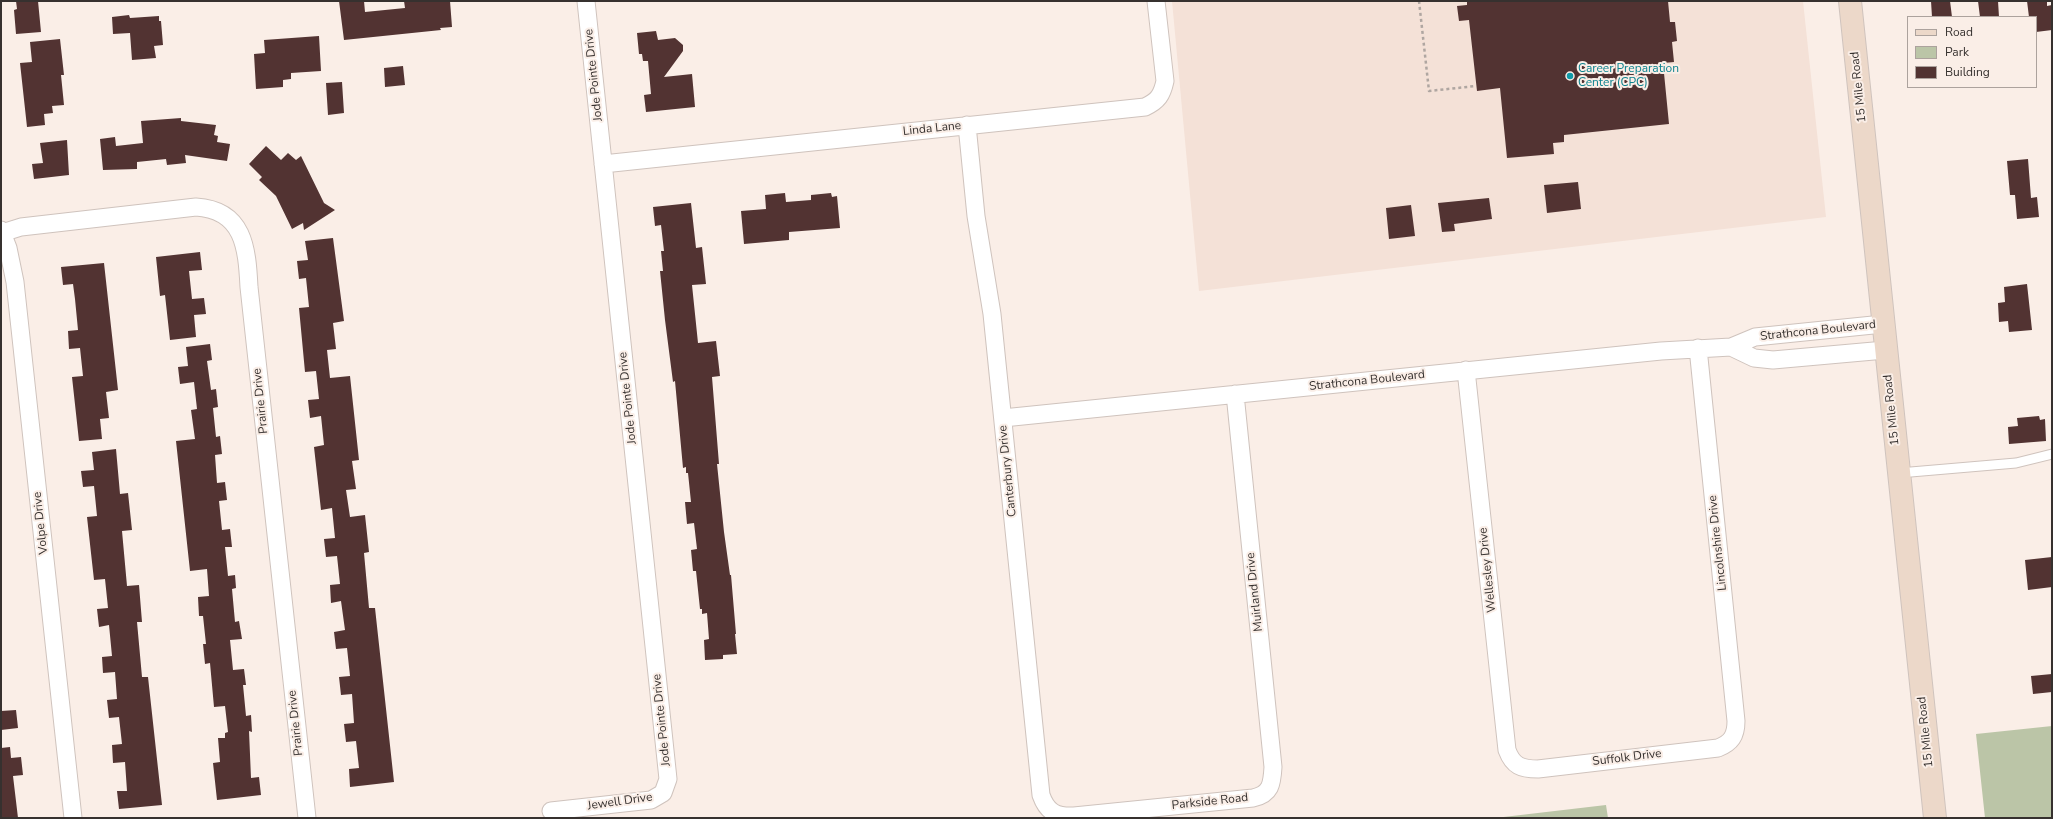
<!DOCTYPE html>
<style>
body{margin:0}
#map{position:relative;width:2053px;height:819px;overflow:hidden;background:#faeee7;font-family:"Nunito Sans",sans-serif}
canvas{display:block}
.frame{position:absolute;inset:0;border:2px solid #36312f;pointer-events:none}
.legend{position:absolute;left:1907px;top:16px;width:130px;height:72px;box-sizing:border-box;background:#faeee7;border:1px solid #aca29d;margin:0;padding:5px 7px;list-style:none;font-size:12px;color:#36312f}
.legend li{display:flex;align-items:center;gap:8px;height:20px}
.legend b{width:20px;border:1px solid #aca29d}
</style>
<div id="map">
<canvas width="2053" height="819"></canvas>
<div class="frame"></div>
<ul class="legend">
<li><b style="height:5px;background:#ecd8c9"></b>Road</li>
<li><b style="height:11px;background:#bbc5a7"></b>Park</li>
<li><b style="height:11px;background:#523332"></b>Building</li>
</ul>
</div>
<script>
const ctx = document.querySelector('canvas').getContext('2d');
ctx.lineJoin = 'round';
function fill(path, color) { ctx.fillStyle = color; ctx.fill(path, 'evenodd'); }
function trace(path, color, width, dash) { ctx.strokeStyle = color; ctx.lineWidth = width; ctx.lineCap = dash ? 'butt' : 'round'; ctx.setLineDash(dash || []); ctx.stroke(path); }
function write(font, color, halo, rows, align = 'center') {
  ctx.font = font + ' "Nunito Sans",sans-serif'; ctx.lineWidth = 4; ctx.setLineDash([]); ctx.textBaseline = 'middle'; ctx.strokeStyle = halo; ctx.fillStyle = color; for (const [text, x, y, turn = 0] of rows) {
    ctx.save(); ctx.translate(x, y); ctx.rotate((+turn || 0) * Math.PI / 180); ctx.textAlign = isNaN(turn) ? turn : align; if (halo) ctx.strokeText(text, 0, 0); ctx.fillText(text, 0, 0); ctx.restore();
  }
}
fill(new Path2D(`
 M1172 1H1803L1826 217 1199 291Z`), '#f4e1d7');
fill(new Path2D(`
 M2052 726V818H1985L1976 734Z
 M1606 805 1608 818H1495Z`), '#bbc5a7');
fill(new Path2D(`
 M16 1H38L41 32 16 34 14 10 17 9Z
 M339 1H364L365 12 405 8 404 1H450L452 27 440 28 441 30 344 40Z
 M1467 1H1668L1670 22H1675L1677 41 1672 42 1674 62 1663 63 1669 124 1564 135V142L1553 143 1554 154 1507 158 1500 88 1477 91 1469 20 1459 21 1457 6 1467 5Z
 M1931 1H1950L1952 17H1932Z
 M1978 1H1998L1999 17H1980Z
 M2027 1H2047V6L2052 5V30L2036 32V17H2029Z
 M129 15 130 18 159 16V21H161L163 45 154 46 156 58 132 60 130 33 113 34 112 17Z
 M656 31 658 40 675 38 683 45V51L664 77 692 74 695 107 646 112 644 95 651 94 648 61H643L642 54H639L637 33Z
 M319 36 321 71 291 73V79L283 80V87L256 89 254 54 265 53 264 40Z
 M60 39 64 75H61L64 105 52 106 53 113 44 114 45 125 27 127 20 63 32 62 30 42Z
 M403 66 405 85 385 87 384 68Z
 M342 82 344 113 328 115 326 83Z
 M181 118V121L216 125 214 135 218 136 217 142 230 144 227 161 185 155 186 163 167 165 166 159 137 162V169L103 170 100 139 115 137 116 146 143 143 141 121Z
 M67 140 69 175 34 179 32 164 43 163 40 143Z
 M266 146 281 160 288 153 296 160 301 156 324 203 335 210 304 230 303 223 292 229 276 196 259 180 262 177 249 164Z
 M2028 159 2031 198 2037 197 2039 217 2017 219 2015 195H2010L2007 161Z
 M1578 182 1581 209 1547 213 1544 185Z
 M785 193 786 202 811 200V195L831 193 832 197 837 196 840 228 789 232V240L744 244 741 211 766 209 765 195Z
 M1489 198 1492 219 1454 224 1455 231 1442 232 1438 203Z
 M691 203 696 248 702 247 706 284 692 285 698 343 716 341 720 376 712 377 719 464H717L724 532 730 575H731L736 634H735L737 654 723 655V659L705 660 704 640 709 639 707 613 702 614V609H700L696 571H693L691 550 697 549 694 523 687 524 685 502H691L688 473H686V467L683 468 675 381 673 382 665 320 660 271H663L661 251H664L661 225 655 226 653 207Z
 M1411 205 1415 236 1389 239 1386 208Z
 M333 238 344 321 333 323 336 349 327 350 330 378 350 376 359 460 352 461 356 489 346 490 350 517 365 515 369 552 364 553 369 608H375L394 782 350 787 349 769 359 768 356 741 346 742 344 724 354 723 352 694 341 695 339 677 350 676 347 648 336 649 334 632 345 630 341 601 331 603 330 585 340 584 337 556 326 557 324 539 335 538 332 508 321 510 314 447 324 445 321 416 310 418 308 400 319 399 316 371 305 372 299 308 309 307 306 278 299 279 297 261 308 260 305 241Z
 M200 252 202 270 189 271 192 299 204 298 206 314 194 315 196 337 170 340 165 295 160 296 156 257Z
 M104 263 118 390 106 392 109 418 100 419 102 439 79 441 72 377 83 376 80 348 69 349 68 331 78 330 75 299 73 284 63 285 61 267Z
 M2027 284 2032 330 2009 332 2008 321 1999 322 1998 303 2005 302 2004 287Z
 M210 344 212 360 207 361 211 390 216 389 218 407 213 408 216 437 220 436 222 454 215 455 217 483 225 482 227 500 219 501 222 530 230 529 232 547H225L228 576 235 575 236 588 232 589 235 622 239 621 242 639 230 640 233 670 244 669 246 685H243L246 716 251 715 252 732 249 731 251 778 259 777 261 795 217 800 213 763 220 762 218 738H225V733L228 732 225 706 214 707 210 663 205 664 203 644H206L203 616H199L198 597 209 596 207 569 190 571 176 441 195 439 191 410 197 409 194 382 180 384 178 367 188 366 186 347Z
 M2039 416 2040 420 2045 419 2046 441 2009 444 2008 427 2018 426 2017 418Z
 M116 449 120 494 128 493 132 530 122 531 127 586 139 585 142 622H137L142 677H148L162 805 119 809 117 791H127L125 762 113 763 112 745 122 744 119 717 109 718 107 700 117 699 115 672 103 673 102 657 112 656 109 625 99 627 97 609 108 608 105 579 94 580 87 517 97 516 94 486 83 487 81 471 94 470 92 452Z
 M2052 557V587L2028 590 2025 560Z
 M2052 674V692L2033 694 2031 676Z
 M16 710 18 728 1 730V711Z
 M10 747 11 758 21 757 23 775 13 776 18 818H2L1 748Z`), '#523332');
const lane = new Path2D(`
 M1899 473 2016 463 2052 454`);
const street = new Path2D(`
 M967 125 976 216 992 314 1041 795C1047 812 1056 817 1074 816L1253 798C1271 794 1272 784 1273 767L1235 394
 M603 164 1145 107C1158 101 1162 95 1165 81L1156 1
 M1 230 8 248 15 282 73 818
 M2 233 21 227 196 207C244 210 247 248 249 287L307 818
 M1731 347 1754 358 1773 360 1885 350
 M1466 370 1507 750C1513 766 1521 769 1538 769L1718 748C1731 743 1736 736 1736 721L1698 348
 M1003 418 1661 351 1731 347 1755 337 1883 324
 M551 811 651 800 663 793 668 779 586 1`);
const secondary = new Path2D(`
 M1850 1 1935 818`);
trace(lane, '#cfc3bd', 11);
trace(street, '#cfc3bd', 19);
trace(secondary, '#cfc3bd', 24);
trace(new Path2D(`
 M1419 1 1429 91 1476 86`), '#afa6a1', 2.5, [3, 3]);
trace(lane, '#fff', 9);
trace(street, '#fff', 17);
trace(secondary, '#ecd8c9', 22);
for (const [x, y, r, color] of [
 [1570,76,4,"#0f9aa8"]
]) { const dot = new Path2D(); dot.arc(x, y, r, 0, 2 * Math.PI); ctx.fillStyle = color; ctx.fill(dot); trace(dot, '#faeee7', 1.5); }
write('12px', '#0d838f', '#faeee7', [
 ["Career Preparation",1578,69],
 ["Center (CPC)",1578,83]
], 'left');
write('12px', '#36312f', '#faeee7', [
 ["Jode Pointe Drive",594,75,-96],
 ["15 Mile Road",1859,87,-96],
 ["Linda Lane",932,129,-6],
 ["Strathcona Boulevard",1818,331,-6],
 ["Strathcona Boulevard",1367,381,-6],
 ["Jode Pointe Drive",628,398,-96],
 ["Prairie Drive",261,401,-96],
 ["15 Mile Road",1892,410,-96],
 ["Canterbury Drive",1008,471,-96],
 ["Volpe Drive",41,523,-96],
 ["Lincolnshire Drive",1718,543,-96],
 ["Wellesley Drive",1488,570,-96],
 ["Muirland Drive",1255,592,-96],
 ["Jode Pointe Drive",662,720,-96],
 ["Prairie Drive",296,723,-96],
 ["15 Mile Road",1926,732,-96],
 ["Suffolk Drive",1627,758,-7],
 ["Jewell Drive",620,802,-8],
 ["Parkside Road",1210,802,-6]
]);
</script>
